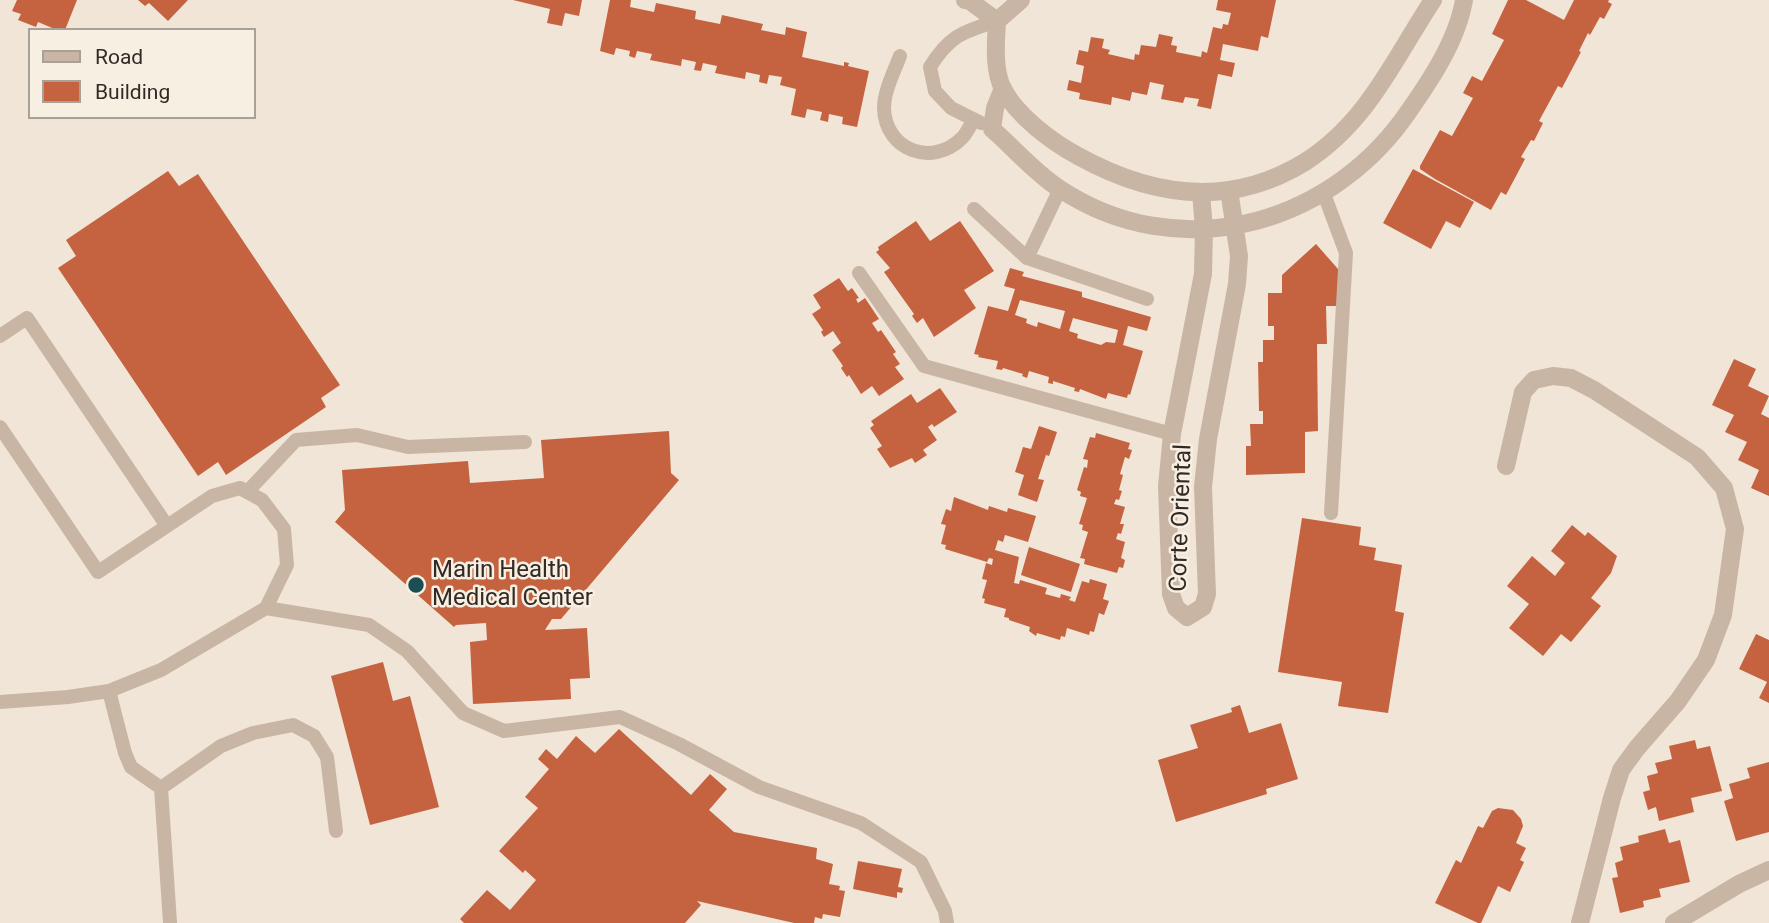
<!DOCTYPE html>
<style>
body{margin:0}
#map{position:relative;width:1769px;height:923px;overflow:hidden;background:#f0e5d7;font-family:Roboto,sans-serif}
canvas{display:block}
.legend{position:absolute;left:28px;top:28px;width:228px;height:91px;box-sizing:border-box;background:#f8efe3;border:2px solid #a9a097;margin:0;padding:9px 12px;list-style:none;font-size:21px;color:#332a25}
.legend li{display:flex;align-items:center;gap:14px;height:35px}
.legend b{width:35px;border:2px solid #a9a097}
</style>
<div id="map">
<canvas width="1769" height="923"></canvas>
<ul class="legend">
<li><b style="height:9px;background:#c8b5a4"></b>Road</li>
<li><b style="height:19px;background:#c56341"></b>Building</li>
</ul>
</div>
<script>
const ctx = document.querySelector('canvas').getContext('2d');
ctx.lineJoin = 'round';
function fill(path, color) { ctx.fillStyle = color; ctx.fill(path, 'evenodd'); }
function trace(path, color, width, dash) { ctx.strokeStyle = color; ctx.lineWidth = width; ctx.lineCap = dash ? 'butt' : 'round'; ctx.setLineDash(dash || []); ctx.stroke(path); }
function write(font, color, halo, rows, align = 'center') {
  ctx.font = font + ' Roboto,sans-serif'; ctx.lineWidth = 5; ctx.setLineDash([]); ctx.textBaseline = 'middle'; ctx.strokeStyle = halo; ctx.fillStyle = color; for (const [text, x, y, turn = 0] of rows) {
    ctx.save(); ctx.translate(x, y); ctx.rotate((+turn || 0) * Math.PI / 180); ctx.textAlign = isNaN(turn) ? turn : align; if (halo) ctx.strokeText(text, 0, 0); ctx.fillText(text, 0, 0); ctx.restore();
  }
}
fill(new Path2D(`
 M17 0H77L65 30H57L38 22 36 27 18 20 21 14 12 11Z
 M138 0H188L168 21 149 3 145 6Z
 M513 0H582L579 16 565 13 562 26 547 23 550 9Z
 M610 0H631L630 7 654 12 656 3 696 11 695 19 720 24 722 15 763 24 761 30 785 35 786 27 807 32 802 57 844 66V62L849 63 848 66 869 71 857 127 842 124 843 117 829 114 828 122 820 120 822 112 807 109 805 118 791 115 796 89 780 85 782 77 769 75 767 84 759 82 760 75 746 72 745 79 715 73 717 66 703 63 701 71 694 70 696 62 682 59 681 66 650 60 652 54 637 51 635 58 629 56 630 51 616 48 614 55 600 51Z
 M1218 0H1276L1268 38 1261 36 1258 51 1223 44 1220 60 1235 63 1232 77 1218 74 1211 109 1197 106 1199 99 1185 97 1183 103 1161 99 1164 85 1150 82 1147 95 1132 92 1130 101 1112 97 1111 105 1079 99 1080 93 1067 90 1069 80 1081 83 1084 66 1076 64 1079 50 1088 52 1091 37 1104 39 1102 48 1110 50 1108 54 1134 60 1135 54 1139 55 1141 45 1156 47 1159 34 1173 37 1171 45 1177 46 1176 52 1201 57 1202 51 1207 53 1213 27 1222 29 1223 24 1228 25 1231 13 1216 10Z
 M1508 0H1526L1564 20 1574 0H1609L1608 2 1612 4 1604 19 1600 17 1590 35 1588 33 1579 51 1581 52 1562 88 1558 86 1539 121 1543 123 1534 141 1531 140 1521 157 1525 159 1506 195 1501 192 1491 210 1435 179 1420 169V166L1440 130 1452 136 1473 98 1463 93 1472 76 1482 81 1504 40 1492 34Z
 M1413 169 1474 202 1460 228 1446 221 1431 249 1383 223Z
 M168 171 179 186 198 174 340 385 321 398 326 407 226 475 218 462 198 476 58 268 76 256 66 240Z
 M916 221 930 241 960 221 994 271 964 290 976 308 934 337 923 318 917 323 912 316 914 314 884 272 890 268 876 252 879 250 878 247Z
 M1316 244 1338 269 1339 306H1326L1327 344H1317L1318 431 1305 432V473L1246 475V446H1251L1250 424H1263V411H1259L1258 362H1263V340H1274V326H1268V293H1282V275Z
 M1010 268 1024 272 1022 276 1082 292V297L1151 317 1147 331 1128 326 1123 345 1143 351 1130 395 1128 394 1127 398 1108 393 1106 399 1080 389 1079 392 1074 391 1075 388 1053 381V384L1048 383 1049 377 1029 371 1027 378 1022 376 1023 374 1003 368 1002 370 996 369 998 361 978 357 979 355 974 354 988 306 1008 311 1015 289 1004 286ZM1020 300 1065 311 1060 329 1038 322 1037 327 1026 323 1027 319 1015 315ZM1073 318 1118 330 1115 343 1106 342 1101 345 1077 338 1078 334 1069 331Z
 M839 278 848 291 852 288 859 298 856 299 858 303 865 298 879 319 872 323 878 332 881 330 896 352 893 354 900 364 895 367 904 379 879 396 872 386 861 394 849 375 847 377 841 368 843 366 832 350 841 343 833 331 824 337 821 332 823 330 812 314 821 308 813 295Z
 M1734 359 1756 369 1748 386 1769 396 1761 414 1769 418V496L1751 488 1759 470 1738 460 1747 442 1725 432 1734 415 1712 405Z
 M940 388 957 412 934 427 932 424 928 427 937 440 923 450 927 455 915 463 912 458 890 468 877 449 882 446 870 428 874 425 871 421 911 394 917 403Z
 M1039 426 1057 432 1049 456 1046 455 1038 479 1044 480 1037 502 1018 495 1024 475 1015 472 1023 447 1031 449Z
 M669 431 671 473 679 480 561 619H552L545 630 587 628 590 678 570 679 571 699 473 704 470 642 487 640 486 623 456 625 454 627 335 522 345 510 342 470 468 461 470 483 544 478 541 440Z
 M1096 433 1130 443 1128 449 1132 450 1129 459 1125 457 1120 474 1123 475 1119 490 1122 491 1119 500 1116 499 1114 504 1125 507 1120 524H1124L1121 534 1118 533 1116 539 1125 542 1121 558 1125 560 1123 568 1119 567 1117 573 1084 564 1085 559 1080 558 1088 532 1082 530 1083 525 1079 524 1087 498 1080 496 1081 492 1077 490 1084 467 1087 468 1088 460 1083 459 1090 437 1095 438Z
 M954 497 988 510 989 506 1007 512 1008 508 1036 516 1028 542 1005 535 1003 542 998 540 995 550 1019 557 1014 583 1019 584 1020 580 1047 588 1045 594 1060 598 1061 594 1071 597 1069 600 1075 602 1082 581 1089 583 1090 579 1107 584 1103 599 1109 601 1104 615 1099 613 1094 632 1090 631 1089 635 1067 628 1065 637 1061 636 1060 640 1037 633 1036 636 1029 631 1030 627 1009 620V618L1004 617 1006 609 984 603 985 599 982 598 987 580 982 579 986 563 992 565 993 559 989 558 987 562 945 549 946 545 941 544 946 525 941 524 946 509 951 511Z
 M1302 518 1361 527 1359 545 1376 548 1374 560 1402 565 1395 611 1404 613 1388 713 1338 706 1342 682 1278 672Z
 M1572 525 1585 536 1588 532 1617 556 1611 573 1591 598 1601 606 1571 642 1561 634 1543 656 1509 628 1529 604 1507 586 1532 556 1555 576 1565 563 1551 551Z
 M1029 547 1080 564 1071 592 1021 575Z
 M1756 634 1769 640V703L1759 698 1767 682 1739 669Z
 M383 662 393 701 410 696 439 807 370 825 331 676Z
 M1240 705 1249 733 1281 723 1298 779 1266 789 1267 794 1176 822 1158 760 1198 748 1190 725 1232 712 1231 708Z
 M619 729 691 795 710 774 727 789 709 810 734 832 817 848 816 859 833 864 829 884 840 886 839 890 845 891 840 917 823 914 822 919 815 917 814 923H794L697 901 701 905 685 923H464L460 919 487 890 510 910 536 880 525 870 523 873 499 851 538 808 525 797 549 769 538 759 546 749 557 759 576 736 595 753Z
 M1695 740 1697 749 1710 746 1722 791 1691 798 1694 812 1659 821 1656 807 1648 810 1643 792 1650 790 1647 776 1658 773 1655 763 1672 759 1669 746Z
 M1769 762V832L1736 841 1724 801 1733 798 1729 784 1750 778 1747 768Z
 M1498 808 1513 810 1521 819 1523 826 1516 843 1526 848 1520 860 1524 862 1510 892 1498 886 1481 923H1478L1435 903 1456 860 1461 863 1478 826 1483 828 1492 811Z
 M1665 829 1669 843 1680 840 1690 882 1659 889 1661 897 1643 901 1644 907 1620 913 1612 878 1618 877 1615 863 1623 860 1620 847 1639 842 1638 836Z
 M858 861 902 869 898 887 903 888 902 893 897 892V898L853 889Z`), '#c56341');
trace(new Path2D(`
 M900 56C894 72 884 91 884 108 885 150 932 168 962 138 967 133 970 125 974 120
 M981 123 951 108 935 91 930 67C950 35 963 32 997 21
 M1060 189 1027 258 1147 299
 M1324 194 1346 253 1331 513
 M974 209 1027 258
 M859 273 924 366 1172 434
 M0 336 27 318 167 526
 M0 427 98 572 212 496 240 488 262 500 284 529 287 565 266 608
 M248 491 296 440 357 435 408 447 525 442
 M109 691 161 670 266 608 369 625 407 651 463 713 504 731 620 717 679 744 759 787 861 823 921 862 945 911 947 923
 M0 702 68 697 109 691 125 753 131 767 161 788
 M161 788 221 746 253 733 293 725 314 736 327 757 336 831
 M161 788 170 923`), '#c8b5a4', 14);
trace(new Path2D(`
 M965 0 970 1 997 21
 M1021 0 997 21C996 42 993 69 1003 89 1017 116 1052 142 1078 156 1152 197 1230 208 1305 162 1368 122 1394 59 1433 0
 M1003 88 995 108 992 129C1015 149 1035 173 1060 189 1177 266 1325 227 1404 118 1428 84 1457 42 1464 0
 M1201 193 1204 229 1203 274 1172 434 1167 486 1171 594 1176 608 1187 617 1203 607 1207 594 1203 487 1208 439 1237 284 1239 256 1229 190
 M1506 466 1523 392 1534 380 1553 376 1571 378 1594 390 1697 457 1724 488 1735 529 1723 615 1706 660 1678 701 1637 748 1621 770 1612 798 1580 923
 M1674 923 1739 884 1769 870`), '#c8b5a4', 18);
for (const [x, y, r, color] of [
 [416,585,9,"#1c4f54"]
]) { const dot = new Path2D(); dot.arc(x, y, r, 0, 2 * Math.PI); ctx.fillStyle = color; ctx.fill(dot); trace(dot, '#f8efe3', 2.5); }
write('24px', '#332a25', '#f8efe3', [
 ["Corte Oriental",1182,518,-88]
]);
write('24px', '#332a25', '#f8efe3', [
 ["Marin Health",432,571],
 ["Medical Center",432,599]
], 'left');
</script>
